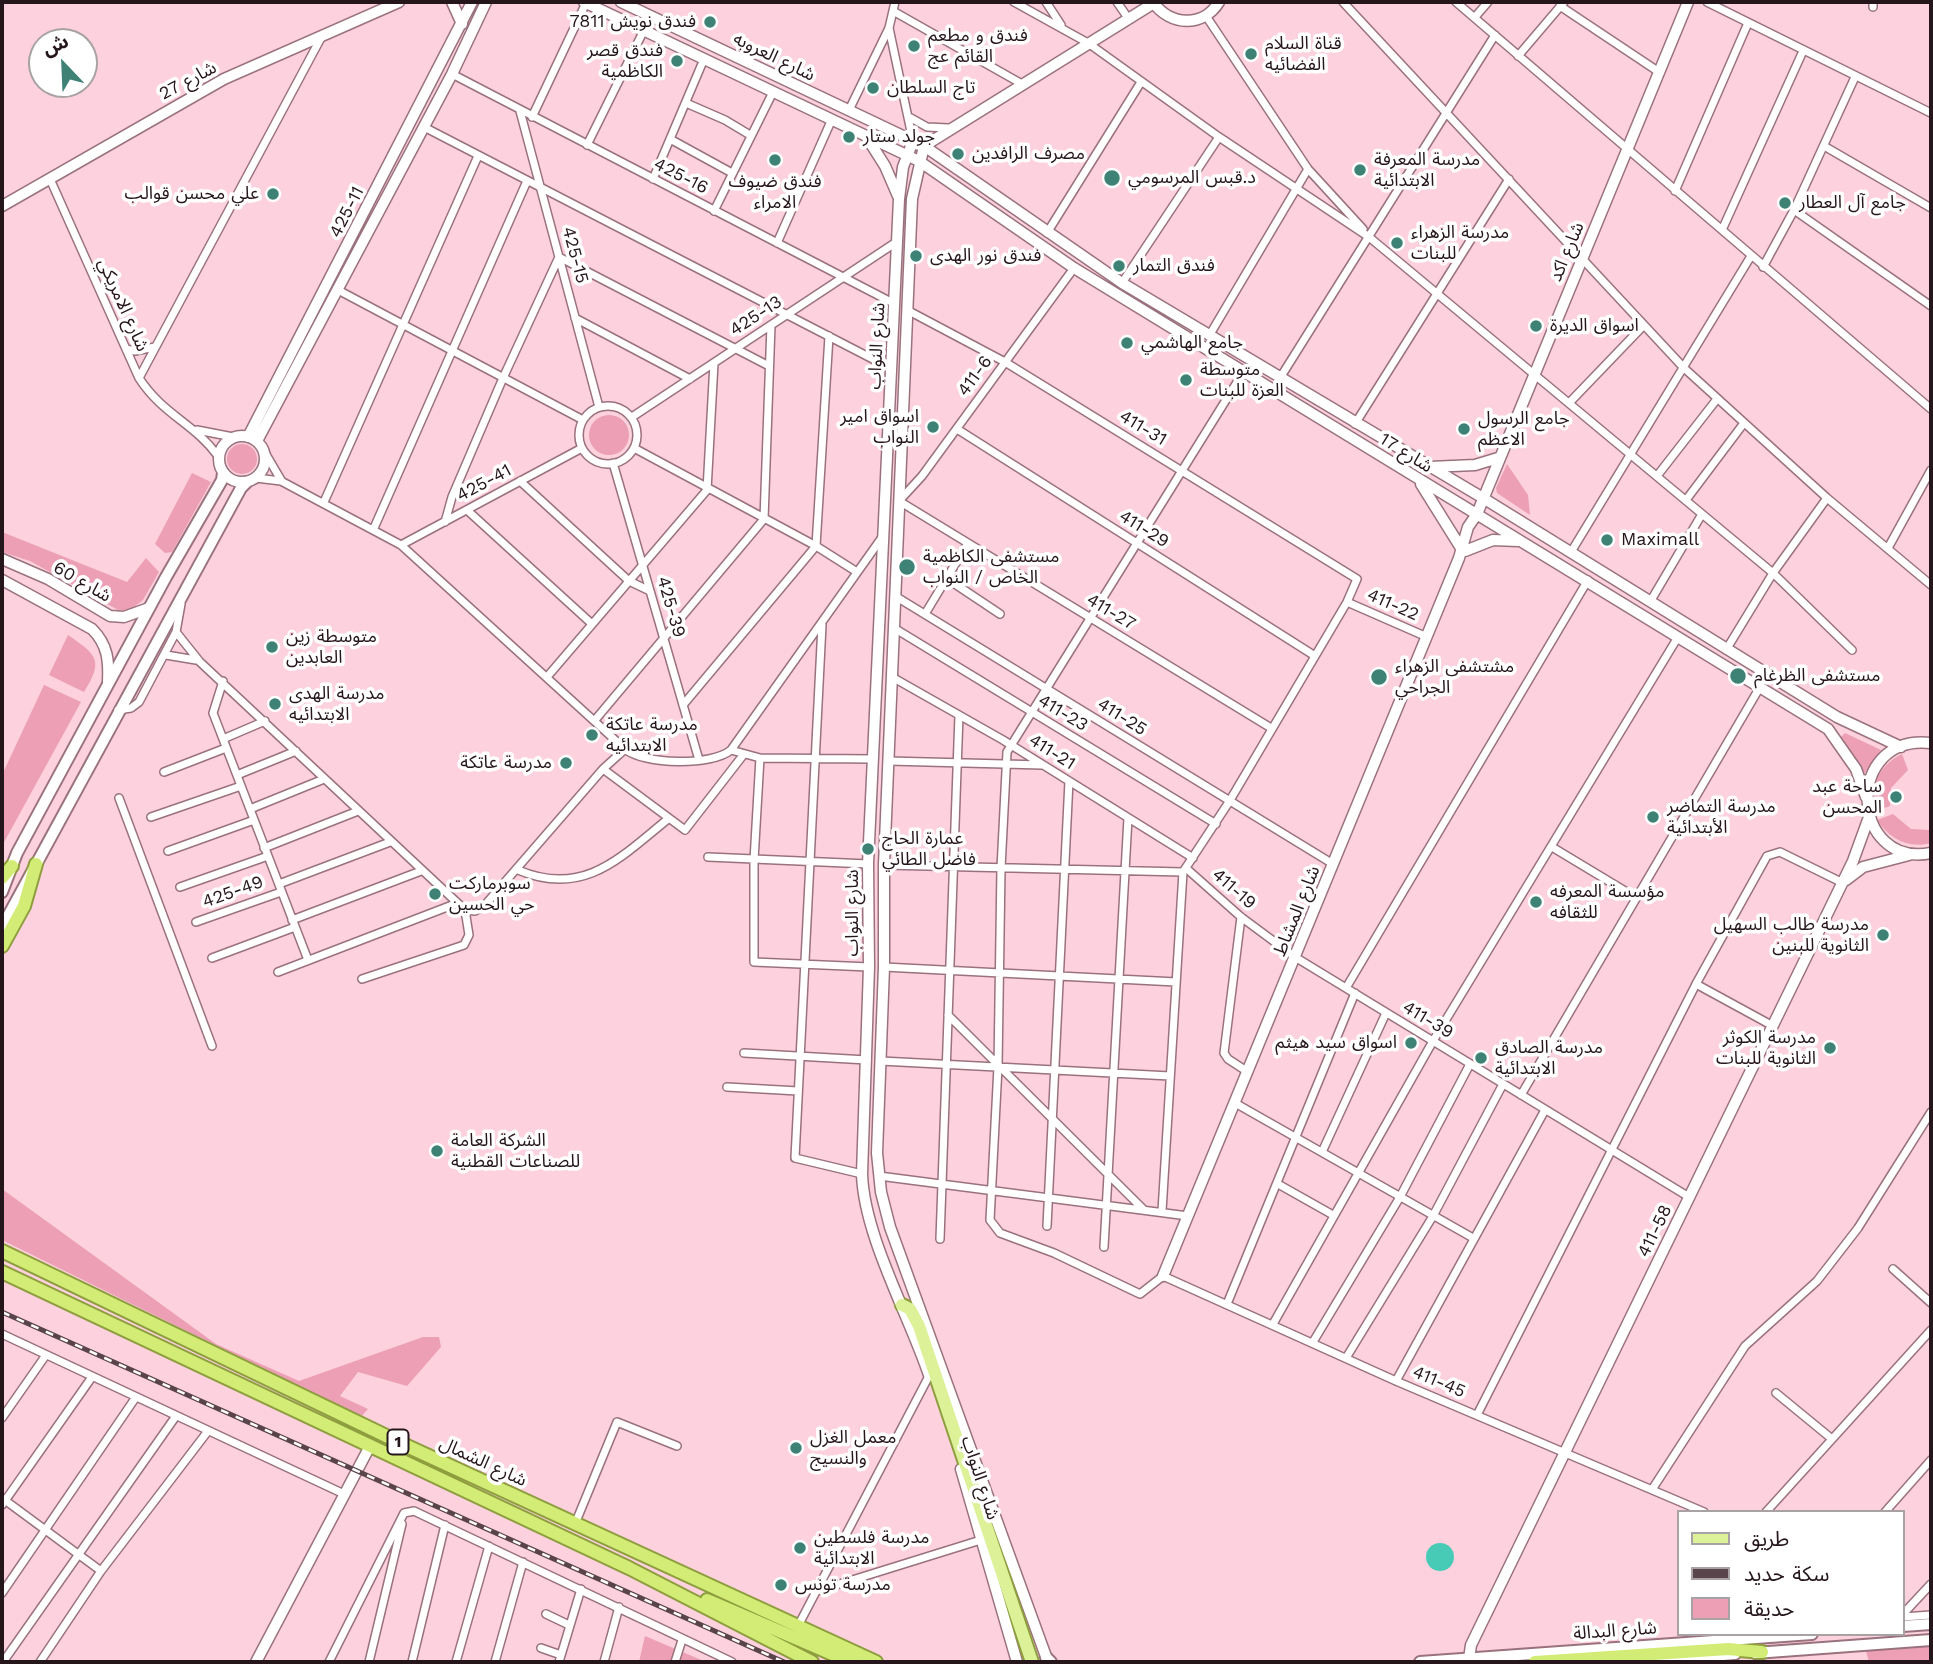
<!DOCTYPE html>
<meta charset="utf-8">
<style>
body{margin:0}
#map{position:relative;width:1933px;height:1664px;overflow:hidden;background:#fdd1dd;font-family:"Work Sans","Noto Sans Arabic",sans-serif}
canvas{display:block}
.frame{position:absolute;inset:0;border:4px solid #25161b;pointer-events:none}
.legend{position:absolute;left:1677px;top:1510px;width:228px;height:126px;box-sizing:border-box;background:#fff;border:2px solid #a8a2a4;margin:0;padding:9px 12px;list-style:none;font-size:21px;color:#25161b}
.legend li{display:flex;align-items:center;gap:14px;height:35px}
.legend b{width:35px;border:2px solid #a8a2a4}
.north{position:absolute;left:28px;top:28px;width:70px;height:70px;box-sizing:border-box;background:#fff;border:2px solid #a8a2a4;border-radius:50%;rotate:337deg;font-size:19px;font-weight:700;line-height:28px;text-align:center;color:#25161b}
.north::after{content:'';display:block;margin:auto;width:24px;height:32px;background:#3e8276;clip-path:polygon(50% 0,100% 100%,50% 72%,0 100%)}
</style>
<div id="map">
<canvas width="1933" height="1664"></canvas>
<div class="frame"></div>
<ul class="legend">
<li><b style="height:9px;background:#ddf198"></b>طريق</li>
<li><b style="height:9px;background:#5a444b"></b>سكة حديد</li>
<li><b style="height:19px;background:#ec9fb5"></b>حديقة</li>
</ul>
<div class="north">ش</div>
</div>
<script>
const ctx = document.querySelector('canvas').getContext('2d');
ctx.lineJoin = 'round';
function fill(path, color) { ctx.fillStyle = color; ctx.fill(path, 'evenodd'); }
function trace(path, color, width, dash) { ctx.strokeStyle = color; ctx.lineWidth = width; ctx.lineCap = dash ? 'butt' : 'round'; ctx.setLineDash(dash || []); ctx.stroke(path); }
function write(font, color, halo, rows, align = 'center') {
  ctx.font = font + ' "Work Sans","Noto Sans Arabic",sans-serif'; ctx.lineWidth = 7; ctx.setLineDash([]); ctx.textBaseline = 'middle'; ctx.strokeStyle = halo; ctx.fillStyle = color; for (const [text, x, y, turn = 0] of rows) {
    ctx.save(); ctx.translate(x, y); ctx.rotate((+turn || 0) * Math.PI / 180); ctx.textAlign = isNaN(turn) ? turn : align; if (halo) ctx.strokeText(text, 0, 0); ctx.fillText(text, 0, 0); ctx.restore();
  }
}
fill(new Path2D(`
 M589 435a20 20 0 1 1 40 0a20 20 0 1 1-40 0Z
 M227 459a15 15 0 1 1 30 0a15 15 0 1 1-30 0Z
 M1507 464 1528 495 1530 515 1497 493 1496 488Z
 M192 473 211 482 172 552 165 553 155 544Z
 M2 532 127 582 146 558 159 572 143 600 129 611 118 610 30 561 2 552Z
 M68 635C97 655 104 660 84 692L49 675Z
 M44 685 81 702 2 846V775Z
 M1845 733 1881 750 1864 774 1841 737Z
 M1902 754 1908 770 1891 788 1890 806 1874 812C1870 786 1878 766 1902 754Z
 M1893 814 1911 829 1929 830 1931 843C1909 849 1889 839 1877 820Z
 M2 1189 216 1344 299 1381 423 1337H439L441 1347 407 1386 358 1372 340 1396 368 1409 361 1417 2 1240Z
 M645 1636 706 1662H639Z
 M1931 1646V1662H1869L1866 1651Z`), '#ec9fb5');
fill(new Path2D(`
 M1426 1557a14 14 0 1 1 28 0a14 14 0 1 1-28 0Z`), '#48cbb6');
const minor = new Path2D(`
 M1014 2 1088 43 1219 137 1369 237 1773 573 1852 650
 M1046 2 1061 25
 M1117 2 1128 18
 M1343 2 1684 368 1827 498 1931 585
 M1456 2 1931 409
 M1707 2 1931 113
 M1560 6 1659 72
 M1873 7V2
 M893 11 1022 84
 M1206 16 1308 169 1363 229
 M1475 17 1488 2
 M889 28 913 141
 M1518 56 1564 2
 M452 74 895 304
 M686 103 725 120 750 135
 M850 108 889 28 895 2
 M520 111 599 407
 M532 117 586 3
 M911 118 927 127 948 128
 M424 127 892 369
 M670 139 732 173
 M587 145 644 30
 M1824 146 1931 208
 M50 179 139 378C163 415 194 423 218 456
 M653 179 704 59
 M1675 191 1748 23
 M1794 210 1931 306
 M714 211 773 92
 M1722 230 1803 51
 M1047 233 1141 82
 M777 243 832 119
 M1763 267 1794 210 1855 77
 M1074 268 922 476 899 501 1271 728
 M1122 283 1219 137
 M338 290 583 420
 M907 310 1005 362 1357 579 1347 602 1229 802 1183 872 1162 1211
 M575 318 690 379
 M1209 336 1308 169
 M126 349 135 351 155 347
 M1244 371 1007 752 1001 868 998 1067 990 1220 1000 1233 1054 1253 1140 1294 1163 1276 1396 1381 1704 1512
 M139 378 322 36
 M1280 378 1495 35
 M1570 402 1644 325
 M579 435a29 29 0 1 1 58 0a29 29 0 1 1-58 0Z
 M632 417 898 241
 M1355 424 1509 179
 M957 429 1315 656
 M197 430 233 437
 M634 448 816 546 857 572
 M264 451 281 480
 M613 463 699 760
 M1657 476 1717 399
 M256 478 281 481 401 545 625 749C644 765 712 766 731 750L883 536
 M520 481 629 581 650 591
 M1686 500 1744 423
 M324 502 478 156
 M467 510 592 624
 M445 522 452 497 503 378 559 257 769 366
 M374 528 527 181
 M401 545 582 448
 M1888 548 1931 470
 M1571 552 1751 256
 M946 578 1000 614
 M895 596 1333 864
 M1347 602 1427 637
 M1650 602 1702 514
 M925 614 968 543
 M822 625 795 1158 862 1174
 M894 628 1216 824
 M176 632 200 662 465 910 475 911 485 905 603 769 625 749
 M1726 650 1773 573 1827 498
 M166 655 196 660
 M547 677 707 490 714 363
 M892 677 1003 740 1193 858
 M223 681 213 713 308 960
 M683 705 816 546 829 336
 M118 710 131 708 139 702 176 632 181 604
 M595 720 764 519 771 325
 M223 739 265 721
 M731 750 760 758 873 759
 M760 758 754 860V962L869 967
 M889 761 1042 765
 M603 769 685 830 744 754
 M164 772 226 748
 M237 775 296 751
 M119 798 212 1046
 M250 809 324 779
 M151 817 241 786
 M1552 847 1635 897
 M264 848 358 811
 M168 851 254 820
 M708 857 868 864
 M884 865 1183 872
 M1187 869 1241 917 1295 957 1689 1197
 M518 870C584 898 621 857 668 819
 M279 884 390 842
 M180 887 268 856
 M1241 917 1224 1053 1228 1059 1248 1072
 M292 920 421 871
 M196 922 281 892
 M212 958 295 927
 M884 967 1176 982
 M278 972 455 904
 M362 979 464 945 469 935 465 910
 M1696 984 1773 1026
 M1346 988 1588 580
 M948 1015 1143 1209
 M744 1053 867 1060
 M881 1061 1170 1076
 M727 1087 798 1091
 M1521 1095 1760 687
 M1235 1103 1473 1238
 M1322 1152 1386 1013
 M879 1176 1188 1216
 M1278 1184 1333 1215
 M1047 1226 1069 781
 M940 1239 959 715
 M1104 1247 1128 818
 M1893 1269 1931 1303
 M1227 1304 1355 993
 M1273 1324 1433 1041 1678 637
 M2 1334 344 1494
 M1313 1342 1400 1197 1470 1064
 M1346 1358 1433 1216 1503 1084
 M1396 1381 1545 1110
 M1776 1393 1832 1439
 M1477 1415 1696 984 1767 856 1780 852 1843 883
 M2 1418 46 1355
 M1653 1488 1745 1346 1817 1281 1858 1228 1931 1112
 M2 1498 101 1571
 M2 1505 92 1377
 M1766 1512 1931 1330
 M1885 1512 1931 1460
 M575 1524 617 1422 677 1446
 M817 1591 984 1539
 M2 1593 136 1397
 M546 1614 569 1625
 M1903 1614 1931 1584
 M1903 1617 1931 1615
 M798 1626 929 1376
 M541 1648 561 1655
 M3 1662 176 1416
 M40 1662 101 1571 208 1431
 M329 1662 404 1513 414 1511 732 1662
 M369 1662 402 1524
 M412 1662 445 1525
 M456 1662 489 1546
 M495 1662 523 1562
 M559 1662 581 1589
 M604 1662 619 1607
 M675 1662 682 1640`);
const tertiary = new Path2D(`
 M452 2 462 24
 M584 2 919 161 1074 268 1828 729 1856 769 1866 797
 M621 2 924 146 1122 283 1483 498 1837 717 1901 747
 M1153 2C1170 26 1203 28 1219 2
 M866 136 885 166 898 196
 M913 141 903 167 899 199 868 864 869 967 862 1174C864 1236 909 1315 929 1375
 M2 206 224 79 399 2
 M219 459a23 23 0 1 1 46 0a23 23 0 1 1-46 0Z
 M248 437 472 2
 M257 441 452 74 486 2
 M1430 467 1475 465 1498 458
 M1421 484 1461 548
 M1465 551 1493 540 1518 541
 M2 559 48 579 110 616 124 617 149 608
 M2 580 92 629C108 645 109 661 108 682
 M1931 743C1843 733 1850 869 1931 853
 M1846 880 1863 867 1909 855
 M1163 1276 1459 558 1468 527 1477 514 1688 2
 M961 1469 1017 1662
 M1469 1659 1471 1645 1853 861 1869 817
 M256 1662 370 1446
 M1048 1662 890 1227 881 1192 877 1153 884 967V865L912 199 924 146 1154 3`);
const secondary = new Path2D(`
 M2 892 17 853 166 577 222 480 223 473
 M2 927 241 488 247 482
 M1903 1626 1931 1624
 M1755 1653 1931 1640
 M1046 1657 1051 1662
 M1420 1662 1812 1634
 M1640 1662 1735 1654`);
const primary = new Path2D(`
 M902 1305 910 1309 919 1326 1032 1662`);
const trunk = new Path2D(`
 M2 878 12 866
 M2 946 24 906 36 864
 M2 1251 409 1447 876 1662
 M2 1272 629 1568 812 1662
 M707 1600 851 1662
 M1535 1662 1728 1649 1762 1652`);
trace(minor, '#9a727d', 10);
trace(tertiary, '#9a727d', 13);
trace(secondary, '#9a727d', 14);
trace(primary, '#8e9e3f', 16);
trace(trunk, '#8e9e3f', 16);
trace(minor, '#fff', 7);
trace(tertiary, '#fff', 10);
trace(secondary, '#fff', 10);
trace(primary, '#ddf198', 12);
trace(trunk, '#d2ec76', 12);
const rail = new Path2D(`
 M2 1312 784 1662`);
trace(rail, '#5a444b', 5);
trace(rail, '#fff', 2.5, [8]);
for (const [x, y, r, color] of [
 [710,22,7,"#3e8276"],
 [914,46,7,"#3e8276"],
 [1251,54,7,"#3e8276"],
 [677,61,7,"#3e8276"],
 [873,88,7,"#3e8276"],
 [849,137,7,"#3e8276"],
 [958,154,7,"#3e8276"],
 [775,160,7,"#3e8276"],
 [1360,170,7,"#3e8276"],
 [1112,178,9,"#3e8276"],
 [273,194,7,"#3e8276"],
 [1785,203,7,"#3e8276"],
 [1397,243,7,"#3e8276"],
 [916,256,7,"#3e8276"],
 [1119,266,7,"#3e8276"],
 [1536,326,7,"#3e8276"],
 [1127,343,7,"#3e8276"],
 [1186,380,7,"#3e8276"],
 [933,427,7,"#3e8276"],
 [1464,429,7,"#3e8276"],
 [1607,540,7,"#3e8276"],
 [907,567,9,"#3e8276"],
 [272,647,7,"#3e8276"],
 [1738,676,9,"#3e8276"],
 [1379,677,9,"#3e8276"],
 [275,704,7,"#3e8276"],
 [592,735,7,"#3e8276"],
 [566,763,7,"#3e8276"],
 [1896,797,7,"#3e8276"],
 [1653,817,7,"#3e8276"],
 [868,849,7,"#3e8276"],
 [435,894,7,"#3e8276"],
 [1536,902,7,"#3e8276"],
 [1883,935,7,"#3e8276"],
 [1411,1043,7,"#3e8276"],
 [1830,1048,7,"#3e8276"],
 [1481,1058,7,"#3e8276"],
 [437,1151,7,"#3e8276"],
 [796,1448,7,"#3e8276"],
 [800,1548,7,"#3e8276"],
 [781,1585,7,"#3e8276"]
]) { const dot = new Path2D(); dot.arc(x, y, r, 0, 2 * Math.PI); ctx.fillStyle = color; ctx.fill(dot); trace(dot, '#fff', 2.5); }
for (const [x, y, w] of [
 [398,1442,21]
]) { const box = new Path2D(); box.roundRect(x - w / 2, y - 12.5, w, 25, 5); ctx.fillStyle = '#fff'; ctx.fill(box); trace(box, '#25161b', 2); }
write('bold 16px', '#25161b', null, [
 ["1",398,1442]
]);
write('18px', '#25161b', '#fff', [
 ["فندق نويش 7811",696,22,"right"],
 ["فندق و مطعم",928,36],
 ["القائم عج",928,57],
 ["قناة السلام",1265,44],
 ["الفضائيه",1265,65],
 ["فندق قصر",663,51,"right"],
 ["الكاظمية",663,72,"right"],
 ["تاج السلطان",887,88],
 ["جولد ستار",863,137],
 ["مصرف الرافدين",972,154],
 ["مدرسة المعرفة",1374,160],
 ["الابتدائية",1374,181],
 ["د.قبس المرسومي",1128,178],
 ["فندق ضيوف",775,182,"center"],
 ["الامراء",775,203,"center"],
 ["علي محسن قوالب",259,194,"right"],
 ["جامع آل العطار",1799,203],
 ["مدرسة الزهراء",1411,233],
 ["للبنات",1411,254],
 ["فندق نور الهدى",930,256],
 ["فندق التمار",1133,266],
 ["اسواق الديرة",1550,326],
 ["جامع الهاشمي",1141,343],
 ["متوسطة",1200,370],
 ["العزة للبنات",1200,391],
 ["اسواق امير",919,417,"right"],
 ["النواب",919,438,"right"],
 ["جامع الرسول",1478,419],
 ["الاعظم",1478,440],
 ["Maximall",1621,540],
 ["مستشفى الكاظمية",923,557],
 ["الخاص / النواب",923,578],
 ["متوسطة زين",286,637],
 ["العابدين",286,658],
 ["مشتشفى الزهراء",1395,667],
 ["الجراحي",1395,688],
 ["مستشفى الظرغام",1754,676],
 ["مدرسة الهدى",289,694],
 ["الابتدائيه",289,715],
 ["مدرسة عاتكة",606,725],
 ["الابتدائيه",606,746],
 ["مدرسة عاتكة",552,763,"right"],
 ["ساحة عبد",1882,787,"right"],
 ["المحسن",1882,808,"right"],
 ["مدرسة التماضر",1667,807],
 ["الأبتدائية",1667,828],
 ["عمارة الحاج",882,839],
 ["فاضل الطائي",882,860],
 ["سوبرماركت",449,884],
 ["حي الحسين",449,905],
 ["مؤسسة المعرفه",1550,892],
 ["للثقافه",1550,913],
 ["مدرسة طالب السهيل",1869,925,"right"],
 ["الثانوية للبنين",1869,946,"right"],
 ["مدرسة الكوثر",1816,1038,"right"],
 ["الثانوية للبنات",1816,1059,"right"],
 ["اسواق سيد هيثم",1397,1043,"right"],
 ["مدرسة الصادق",1495,1048],
 ["الابتدائية",1495,1069],
 ["الشركة العامة",451,1141],
 ["للصناعات القطنية",451,1162],
 ["معمل الغزل",810,1438],
 ["والنسيج",810,1459],
 ["مدرسة فلسطين",814,1538],
 ["الابتدائية",814,1559],
 ["مدرسة تونس",795,1585]
], 'left');
write('18px', '#25161b', '#fff', [
 ["شارع العروبه",774,57,26],
 ["شارع 27",188,81,-28],
 ["425-16",681,176,27],
 ["425-11",347,212,-63],
 ["شارع اكد",1567,252,-67],
 ["425-15",575,255,75],
 ["شارع الامريكي",123,305,66],
 ["425-13",756,316,-33],
 ["شارع النواب",877,346,-87],
 ["411-6",975,376,-54],
 ["411-31",1143,428,31],
 ["شارع 17",1406,453,32],
 ["425-41",484,483,-28],
 ["411-29",1144,529,32],
 ["شارع 60",82,582,30],
 ["411-22",1393,605,24],
 ["425-39",671,607,74],
 ["411-27",1111,612,31],
 ["411-23",1063,713,31],
 ["411-25",1122,717,32],
 ["411-21",1052,752,32],
 ["411-19",1234,889,41],
 ["425-49",233,892,-20],
 ["شارع المشاط",1297,911,-68],
 ["شارع النواب",853,913,-90],
 ["411-39",1428,1020,31],
 ["411-58",1655,1231,-64],
 ["411-45",1439,1382,23],
 ["شارع الشمال",483,1462,25],
 ["شارع النواب",980,1478,72],
 ["شارع البدالة",1615,1631,-4]
]);
</script>
